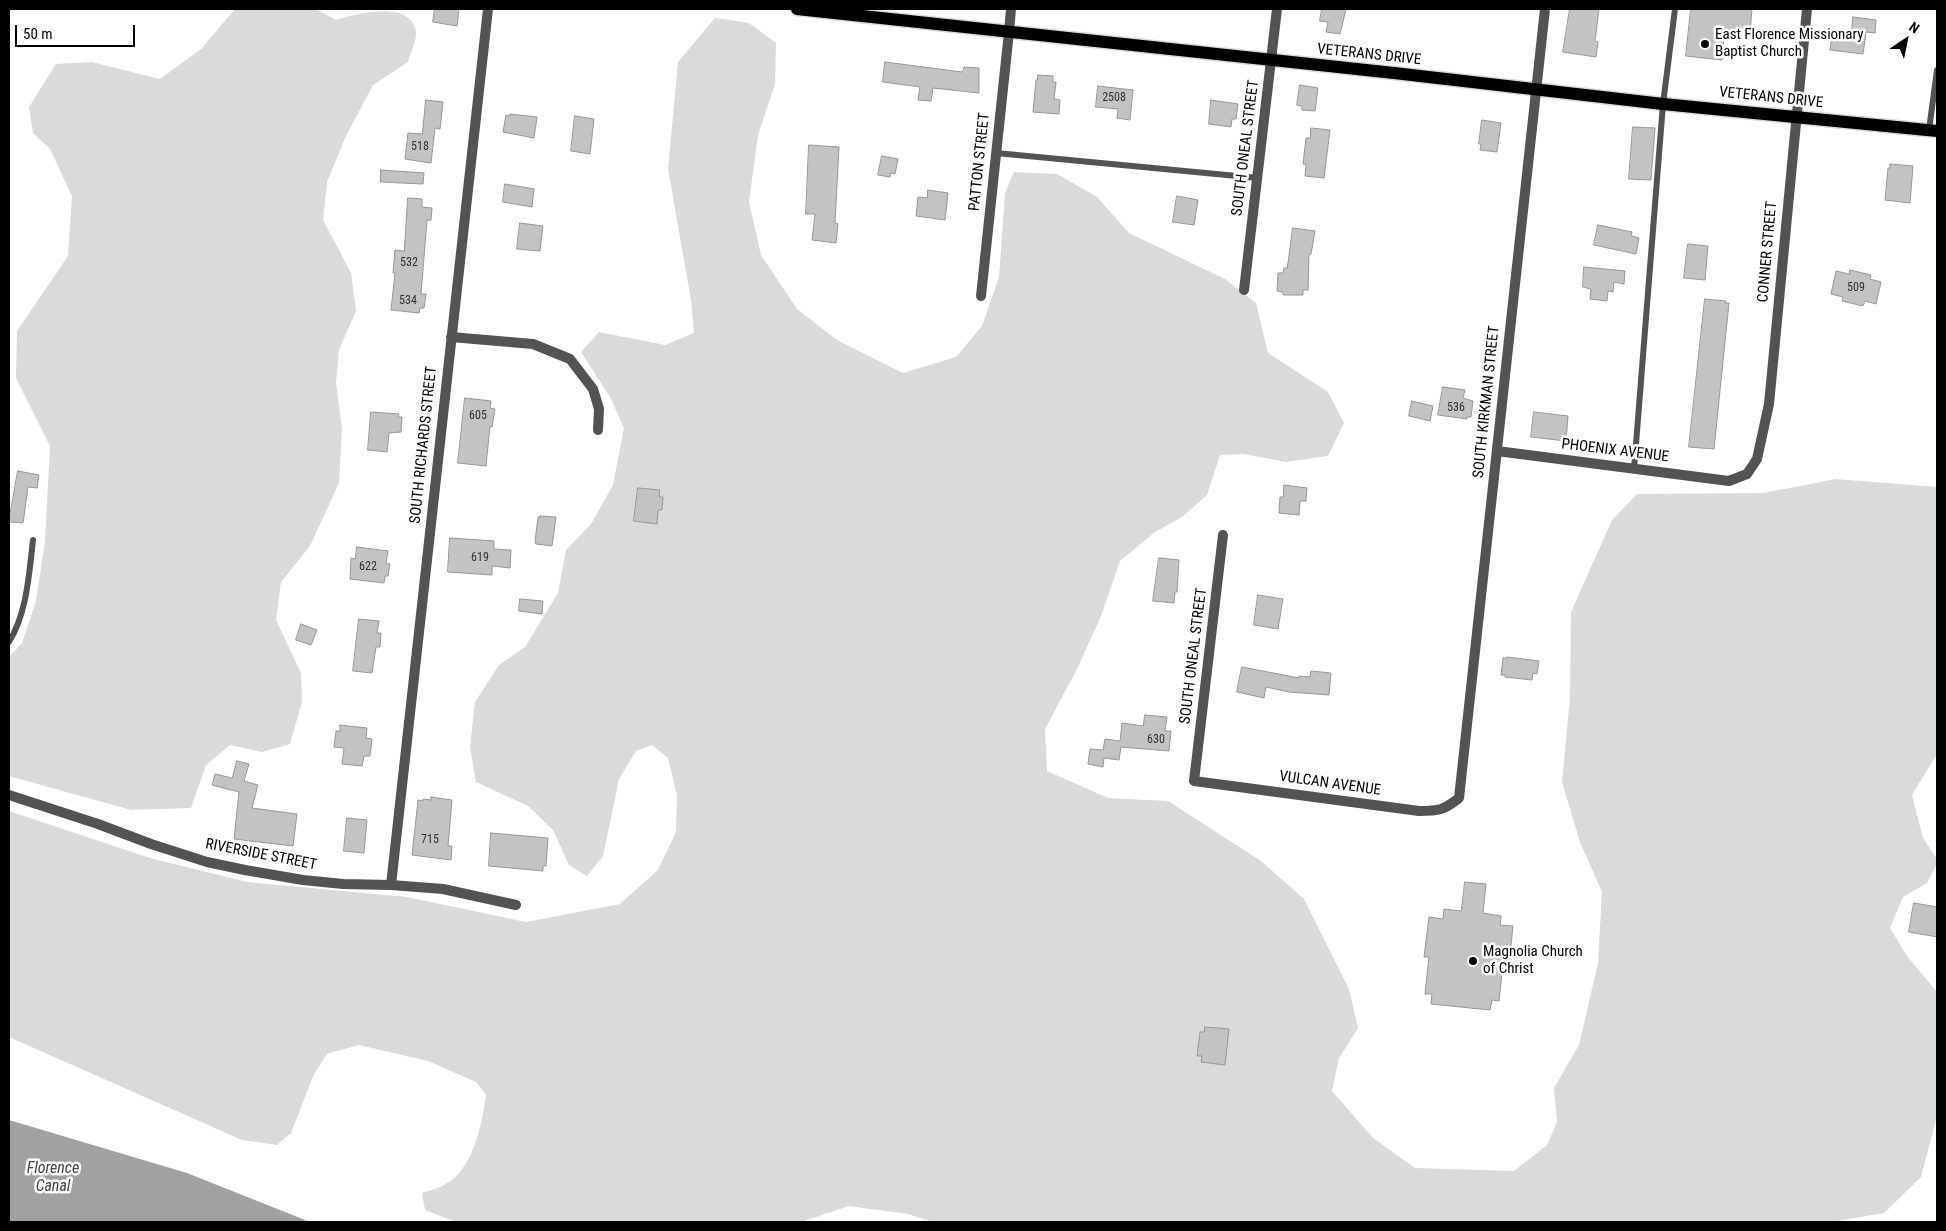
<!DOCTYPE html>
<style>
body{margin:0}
#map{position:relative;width:1946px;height:1231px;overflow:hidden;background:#fff;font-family:"Roboto Condensed",sans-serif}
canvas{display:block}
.frame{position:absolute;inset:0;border:10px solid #000;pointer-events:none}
.north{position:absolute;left:1881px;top:15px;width:50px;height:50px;-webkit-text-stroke:4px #fff;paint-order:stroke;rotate:34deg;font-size:14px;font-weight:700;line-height:20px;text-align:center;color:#000}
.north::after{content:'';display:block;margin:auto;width:18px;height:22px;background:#000;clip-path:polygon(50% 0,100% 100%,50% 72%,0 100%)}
.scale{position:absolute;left:15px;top:25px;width:120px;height:22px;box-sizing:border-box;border:2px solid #000;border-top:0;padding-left:6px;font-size:15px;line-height:18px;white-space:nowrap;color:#000;-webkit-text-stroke:4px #fff;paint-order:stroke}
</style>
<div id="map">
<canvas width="1946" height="1231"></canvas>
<div class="frame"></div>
<div class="north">N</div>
<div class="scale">50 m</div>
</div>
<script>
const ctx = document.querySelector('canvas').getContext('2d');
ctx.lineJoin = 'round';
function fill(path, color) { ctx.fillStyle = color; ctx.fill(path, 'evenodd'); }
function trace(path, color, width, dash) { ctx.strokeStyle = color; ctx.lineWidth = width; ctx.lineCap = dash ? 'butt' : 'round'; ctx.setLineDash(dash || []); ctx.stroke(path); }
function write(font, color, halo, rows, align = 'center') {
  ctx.font = font + ' "Roboto Condensed",sans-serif'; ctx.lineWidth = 5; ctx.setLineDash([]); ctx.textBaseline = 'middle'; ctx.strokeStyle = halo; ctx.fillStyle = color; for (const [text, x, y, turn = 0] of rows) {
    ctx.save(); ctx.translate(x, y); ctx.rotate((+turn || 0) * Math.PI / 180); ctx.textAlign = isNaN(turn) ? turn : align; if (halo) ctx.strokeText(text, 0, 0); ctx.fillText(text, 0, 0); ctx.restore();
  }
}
fill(new Path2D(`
 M235 9H316L336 20C359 13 411 0 416 32 417 40 410 54 408 62L373 85 346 136 327 182 323 220 351 273 356 311 339 350 336 383 342 429 339 483 310 546 281 582 276 620 301 673 302 702 290 744 262 752 230 745 206 765 191 808 131 810 9 776V657L22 643 36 601 45 541 50 446 16 378 17 331 68 256 72 196 50 149 33 133 29 107 56 64 92 62 160 79 201 49Z
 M715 18 749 23 776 43 775 84 758 135 749 202 761 255 797 309 837 340 903 373 956 357 982 326 999 277 1005 193 1014 172 1057 174 1097 197 1129 233 1225 279 1256 303 1268 353 1328 392 1344 423 1328 456 1286 462 1244 454 1220 455 1207 495 1182 517 1155 532 1120 561 1101 616 1077 669 1045 729 1047 771 1108 798 1168 801 1261 861 1304 899 1349 989 1358 1028 1339 1058 1332 1091 1373 1138 1415 1168 1514 1171 1547 1145 1557 1122 1554 1088 1579 1045 1598 963 1602 892 1580 842 1562 782 1570 697 1571 612 1612 520 1637 494 1763 493 1836 479 1937 487V754L1912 795 1923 838 1937 859V864L1927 883 1903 897 1890 928 1907 956 1937 992V1116L1921 1177 1884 1213 1831 1222H933L908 1214 849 1206 804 1221 456 1222 425 1210 422 1193C429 1190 438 1189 444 1185 473 1171 482 1124 486 1095L476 1082 428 1061 359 1045 327 1054 314 1074 291 1133 277 1145 242 1140 9 1037V811L150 858 247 882 407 897 526 922 620 904 658 870 676 832 677 795 668 758 652 745 636 751 619 779 603 856 587 876 569 865 553 830 528 806 476 782 470 747 475 702 499 665 525 647 558 593 566 550 591 524 613 485 624 428 610 397 581 352 599 332 665 345 694 333 691 300 668 169 678 62Z`), '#dadada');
fill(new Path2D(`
 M9 1120 187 1173 310 1222H9Z`), '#a1a1a1');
const building = new Path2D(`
 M435 9H459L457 26 433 22Z
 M1322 9H1346L1340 34 1326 32 1328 22 1320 21Z
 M1570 9H1599L1595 41 1598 42 1596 57 1563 52Z
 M1691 9H1752L1750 33 1725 30 1722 60 1686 56Z
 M1853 17 1876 20 1875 33 1866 32 1863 54 1830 50 1832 34 1851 35Z
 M885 62 962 72 963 71 964 67 979 68V93L933 88 931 101 918 100 920 87 883 82Z
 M1038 75 1053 76V82H1056L1054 99 1060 100 1059 114 1033 112 1036 80H1037Z
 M1300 85 1318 88 1315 111 1302 110V106L1297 105Z
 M1098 86 1133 90 1130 120 1117 118 1118 109 1096 107Z
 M426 100 443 102 440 129 435 128 431 163 405 159 408 133 422 134Z
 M1211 100 1238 104 1236 119H1232L1231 127 1209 124Z
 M510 114 537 117 534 138 503 132 506 115 510 116Z
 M575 116 594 119 590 154 571 151Z
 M1482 120 1501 123 1497 152 1480 150 1481 144H1479Z
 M1633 127 1655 128 1651 180 1629 179Z
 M1311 128 1330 130 1324 178 1305 176 1306 165 1303 164 1306 138H1310Z
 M809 145 839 147 835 223 838 224 836 243 812 240 815 214H806Z
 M882 156 898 159 895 174 891 173 890 177 878 175Z
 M1890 164 1913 166 1910 203 1885 200 1888 168H1890Z
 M381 170 424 173 423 184 381 182Z
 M505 184 534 189 532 207 503 202Z
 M928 190 948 193 945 220 916 216 918 197 927 198Z
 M1177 196 1198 200 1194 225 1173 222Z
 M408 198 422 199V207L432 208 431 220H427L421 294H426L424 308H420L419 313 391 310 395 273H393L395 250 404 251Z
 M520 223 543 226 540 251 517 249Z
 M1598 225 1632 232 1631 236 1639 238 1636 254 1594 245Z
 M1293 228 1315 231 1311 254H1309L1308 290H1303V295H1283V292L1277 291 1278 273H1283L1284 268H1287Z
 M1688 244 1708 246 1705 280 1684 278Z
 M1584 267 1625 271 1624 284 1614 282 1613 292 1608 291 1607 301 1590 299 1591 289 1583 287Z
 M1850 270 1871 275 1870 279 1881 282 1876 304 1865 301 1863 306 1842 301 1843 297 1831 294 1836 271 1849 274Z
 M1705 299 1726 301 1725 303H1729L1714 449 1689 447Z
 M1443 387 1465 390 1463 398 1473 401 1471 417H1467V419L1438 415Z
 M465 398 491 401 490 408 495 409 492 427 490 426 486 466 458 463Z
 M1412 401 1433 406 1430 421 1409 416Z
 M371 412 399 414 398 417H402L401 432 389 433 387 452 368 450Z
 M1534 412 1568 416 1566 441 1531 437Z
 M18 471 39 475 37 488 28 487 23 523 9 522Z
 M1284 485 1307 488 1306 501H1300L1299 515 1279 513 1280 497H1283Z
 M638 488 660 490 659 497H663L662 510H658L657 524 634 521Z
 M540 516 556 517 552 546 536 544 535 542 538 517 540 518Z
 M450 538 494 541V549L511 550 510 568 492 566V575L448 572Z
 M357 547 388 551 386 563 390 564 388 576H385L384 583 350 579 351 558 355 559Z
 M1159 558 1179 560 1177 592H1175L1174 603 1153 601Z
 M1258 595 1283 599 1278 629 1254 625Z
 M520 599 543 601 542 614 519 611Z
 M359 619 379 621 377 633H381L380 647H376L372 673 353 671Z
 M301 624 317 630 311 645 296 640Z
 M1507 657 1539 661 1537 674 1533 673 1532 680 1505 677V675H1501L1503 658H1507Z
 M1242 667 1299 678V676L1310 677 1311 671 1331 673 1329 695 1289 692 1266 687 1264 698 1237 692Z
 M1145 715 1167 717 1165 731H1171L1169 751 1121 747 1119 760 1104 758 1103 767 1088 764 1090 749 1103 750 1105 739 1120 741 1122 723 1143 726Z
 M340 725 367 728 366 738 372 739 370 756H364L362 766 342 764 344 748 334 747 336 731H340Z
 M237 761 249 764 244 781 258 785 252 808 297 814 293 846 234 839 239 792 212 785 215 774 232 778Z
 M431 797 452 800 448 846H452L451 860 412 855 418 800 423 801V799L431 800Z
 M347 818 367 820 364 853 344 851Z
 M491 833 548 838 546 866H543V871L489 866Z
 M1465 882 1486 884 1483 913 1501 916 1500 925 1513 926 1509 965 1503 964 1499 1001 1492 1000 1490 1010 1431 1004 1432 994H1425L1429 957H1424L1429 917 1443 919 1444 909 1461 911Z
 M1914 903 1937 907V937L1909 932Z
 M1205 1027 1229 1029 1225 1065 1201 1062 1202 1056H1197L1200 1032H1204Z`);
fill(building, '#c3c3c3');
trace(building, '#979797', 1);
const primary = new Path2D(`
 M797 9 1394 73 1663 104 1937 131`);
trace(primary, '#dbdbdb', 15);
trace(new Path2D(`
 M1929 130 1937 70
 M996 153 1258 178
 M1634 469 1663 104 1675 9
 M9 642C27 613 29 574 33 540`), '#535353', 6);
trace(new Path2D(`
 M1244 290 1277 9
 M981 296 1009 32
 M451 337 533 344 570 359 593 389 599 409 598 430
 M1497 451 1729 481 1747 474 1757 459 1769 404 1807 9
 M1223 535 1194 781 1419 811C1439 811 1444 810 1459 798L1545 9
 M9 795 98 824 151 844 207 862 245 870 303 880 343 884 391 885 443 889 516 905
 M391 885 488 9`), '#535353', 10);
trace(new Path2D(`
 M1009 32 1011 9`), '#535353', 10);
trace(primary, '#000', 12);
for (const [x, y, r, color] of [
 [1705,44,5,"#000"],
 [1473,961,5,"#000"]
]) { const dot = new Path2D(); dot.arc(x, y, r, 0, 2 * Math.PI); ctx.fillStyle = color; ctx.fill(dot); trace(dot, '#fff', 2); }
write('12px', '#313131', null, [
 ["2508",1114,98],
 ["518",420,147],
 ["532",409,263],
 ["509",1856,288],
 ["534",408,301],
 ["536",1456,408],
 ["605",478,416],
 ["619",480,558],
 ["622",368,567],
 ["630",1156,740],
 ["715",430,840]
]);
write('15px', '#000', '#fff', [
 ["East Florence Missionary",1715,35],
 ["Baptist Church",1715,52],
 ["Magnolia Church",1483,952],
 ["of Christ",1483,969]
], 'left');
write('15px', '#000', '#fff', [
 ["VETERANS DRIVE",1369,55,6],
 ["VETERANS DRIVE",1771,98,6],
 ["SOUTH ONEAL STREET",1246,148,-83],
 ["PATTON STREET",980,162,-84],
 ["CONNER STREET",1768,252,-85],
 ["SOUTH KIRKMAN STREET",1487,402,-84],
 ["SOUTH RICHARDS STREET",424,445,-84],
 ["PHOENIX AVENUE",1615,451,7],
 ["SOUTH ONEAL STREET",1194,656,-83],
 ["VULCAN AVENUE",1330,784,8],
 ["RIVERSIDE STREET",261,855,11]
]);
write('italic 16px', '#424242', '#fff', [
 ["Florence",53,1169],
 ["Canal",53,1187]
]);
</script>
